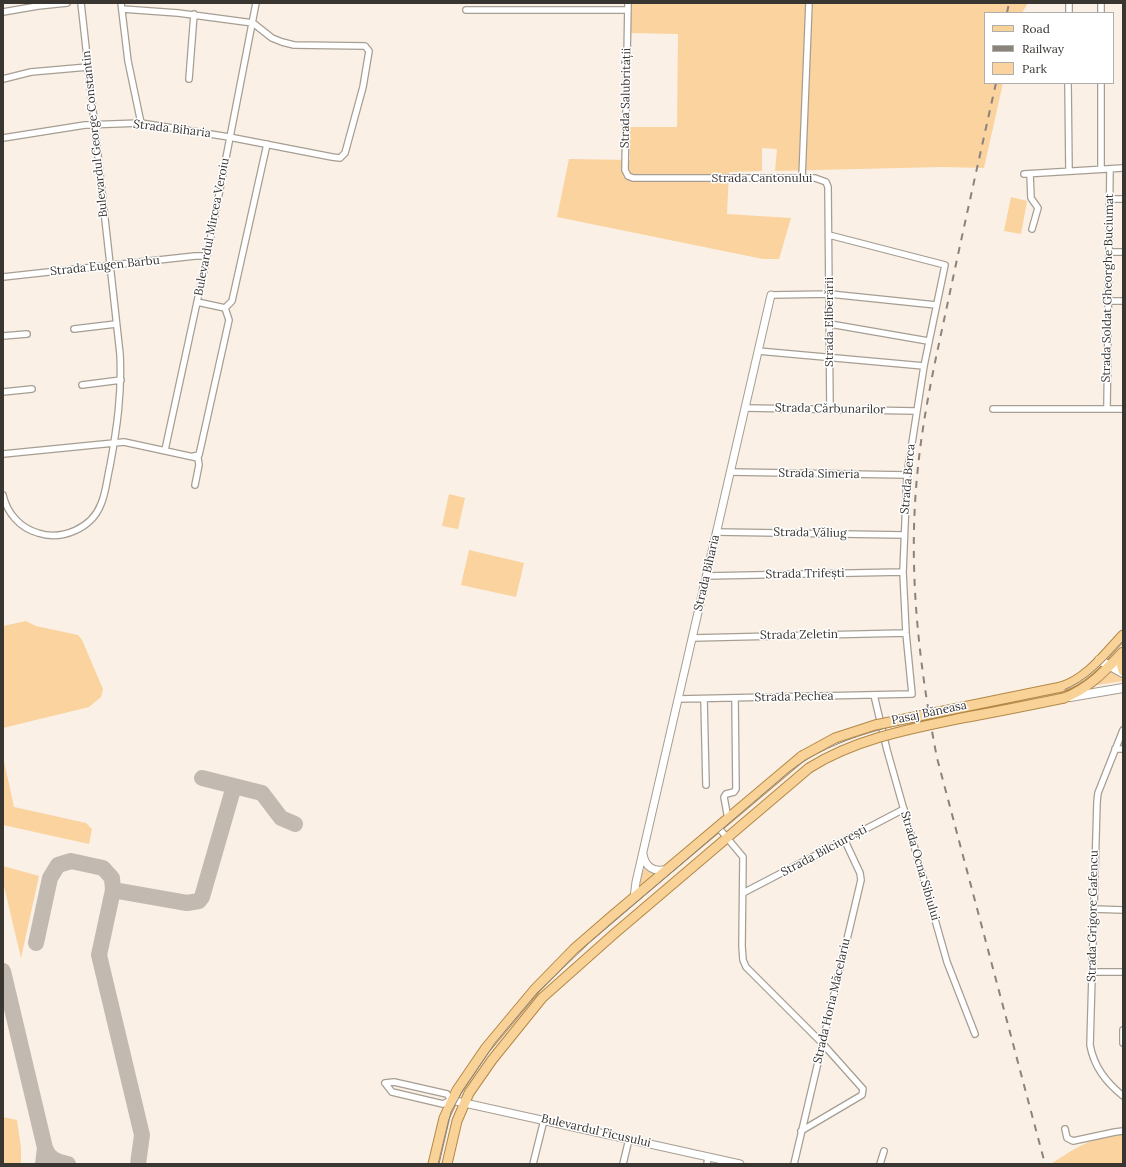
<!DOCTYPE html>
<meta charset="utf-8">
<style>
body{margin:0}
#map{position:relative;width:1126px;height:1167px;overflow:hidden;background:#faf0e5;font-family:Lora,serif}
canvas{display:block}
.frame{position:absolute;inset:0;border:4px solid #393531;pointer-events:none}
.legend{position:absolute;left:984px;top:12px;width:130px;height:72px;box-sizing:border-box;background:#fff;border:1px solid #b0aead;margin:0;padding:5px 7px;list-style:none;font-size:12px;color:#393531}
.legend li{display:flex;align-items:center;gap:8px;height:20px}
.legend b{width:20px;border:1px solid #b0aead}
</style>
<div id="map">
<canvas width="1126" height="1167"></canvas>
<div class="frame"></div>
<ul class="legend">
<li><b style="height:5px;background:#f9d298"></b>Road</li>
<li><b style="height:5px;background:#8a837c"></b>Railway</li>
<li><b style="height:11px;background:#fad39f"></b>Park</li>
</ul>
</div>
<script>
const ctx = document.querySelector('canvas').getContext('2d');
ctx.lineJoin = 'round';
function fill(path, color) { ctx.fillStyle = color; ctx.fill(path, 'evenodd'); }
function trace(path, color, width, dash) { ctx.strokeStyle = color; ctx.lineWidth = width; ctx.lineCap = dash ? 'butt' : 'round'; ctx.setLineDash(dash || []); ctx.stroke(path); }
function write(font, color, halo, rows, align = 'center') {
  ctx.font = font + ' Lora,serif'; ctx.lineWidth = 3; ctx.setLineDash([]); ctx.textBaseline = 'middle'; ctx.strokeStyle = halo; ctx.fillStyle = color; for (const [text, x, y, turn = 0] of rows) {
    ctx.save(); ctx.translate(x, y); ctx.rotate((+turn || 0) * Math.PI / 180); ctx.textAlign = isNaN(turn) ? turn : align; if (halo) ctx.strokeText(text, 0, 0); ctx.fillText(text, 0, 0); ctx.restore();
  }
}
fill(new Path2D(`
 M632 3H1028L1022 13H985V83H1003L984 168 942 167 775 171 777 149 762 148V171L729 172 727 214 791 218 779 259H763L557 217 569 159 630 160 629 127H677L678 34 630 33Z
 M1011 197 1027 201 1021 234 1004 231Z
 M449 494 465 498 458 529 442 526Z
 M469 550 524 563 516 597 461 585Z
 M26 621 36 626 78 635 82 640 103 689 101 697 89 707 3 728V626Z
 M1111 671 1123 678V681L1097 685Z
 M3 757 14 807 86 823 92 829 89 844 3 825Z
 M3 866 39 876 21 958 3 882Z
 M644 869 655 875 639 888 638 886 642 871Z
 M3 1117 17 1120 21 1148V1164H3Z
 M1123 1133V1164H1051C1075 1148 1094 1136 1123 1133Z`), '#fad39f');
trace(new Path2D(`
 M234 786 262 793 281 818 295 824
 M113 890 187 903 199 901 202 897 234 786 202 778
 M36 943 50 878 58 865 71 861 103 868 112 878 113 890 99 955 142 1135 138 1164
 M3 971 45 1148 43 1164
 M45 1148C49 1159 57 1162 68 1164`), '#c2bab0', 16);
const minor = new Path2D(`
 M121 3 128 61 141 123
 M628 3 625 170 628 176 633 178H815L826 182 828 187 830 409
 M1101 3V13
 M466 10H628
 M3 12 38 6 67 3
 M1069 13V3
 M3 79 31 72 88 67
 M189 79 194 14
 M1068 83 1069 171
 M1101 83V169
 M3 138 85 125 141 123 229 137 332 157 340 158 345 153 363 87 369 51 365 46 294 45 282 42 272 38 253 23 178 13 122 9
 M1024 174 1123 168
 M1030 174 1031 198 1038 208 1032 229
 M802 178 809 3
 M1110 199H1123
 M1109 252H1123
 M3 277 195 256H207
 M771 295 830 294 936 305
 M1108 301H1123
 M225 308 232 301 267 144
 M830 324 928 341
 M74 329 116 324
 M3 336 27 334
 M758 351 924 366
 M82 385 121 380
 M3 392 32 389
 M745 408 916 411
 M1107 408 1110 169
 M993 409H1123
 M165 450 207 256 256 3
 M3 454 124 442 198 458 199 465 195 485
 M194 456 199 455 229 320 225 308 197 302
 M730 472 907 475
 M3 495C7 513 20 528 38 533 62 541 92 528 101 504 106 493 107 478 110 466 117 428 122 393 120 354L81 3
 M716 532 904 535
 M706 576 903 572
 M692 638 906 633
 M874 695 887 750 947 962 975 1034
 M678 699 912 694 906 633 903 572 907 475 924 366 945 265 829 235
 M704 699 706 785
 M1123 730 1098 793 1097 802 1090 1045C1094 1067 1106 1082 1123 1096
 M1115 749H1123
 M728 819 724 797 726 794 734 792 736 789 735 698
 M718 827 743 857 742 946 743 960 746 967 822 1043 863 1089 862 1095 801 1131
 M743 893 904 809
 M1093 909 1123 910
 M1092 972H1123
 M1123 1030V1043
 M394 1082 447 1094 451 1100 443 1104 392 1092 385 1083Z
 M1065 1129 1067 1138 1073 1141 1115 1132 1123 1131
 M533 1164 544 1120
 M623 1164 629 1139
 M707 1164 708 1157
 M794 1164 861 880 860 873 845 841
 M880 1164 884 1151`);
const tertiary = new Path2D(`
 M643 854C645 867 654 873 667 869
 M634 898 636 882 771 295
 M451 1100 740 1164`);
const secondary = new Path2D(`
 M1099 660 1123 673
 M1070 697 1123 688`);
const primary = new Path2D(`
 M1122 653 1121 663 1123 671
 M1061 687C1087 679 1105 654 1123 635
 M1064 698C1088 689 1105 671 1123 652
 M433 1164 444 1118 457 1090 485 1049 535 989 574 949 612 916 802 756
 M447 1164 457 1121 469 1093 492 1060 542 998 614 934 809 768`);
trace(minor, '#a69e93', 8);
trace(tertiary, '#a69e93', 9);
trace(secondary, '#a69e93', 10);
trace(primary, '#b38847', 11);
trace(minor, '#fff', 5.5);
trace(tertiary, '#fff', 7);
trace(secondary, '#fff', 8);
trace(primary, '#f9d298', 9);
trace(new Path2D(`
 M439 1164 451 1112 462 1092 495 1043 537 993 589 943 790 771C837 735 897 725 953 713 989 706 1025 699 1061 691 1088 681 1104 661 1123 641`), '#8a837c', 1);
trace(new Path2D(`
 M1007 13 1009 3
 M996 83C979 159 962 235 946 311 934 366 922 421 917 477 908 572 919 665 937 758L1045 1164`), '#8a837c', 2, [7, 7]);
const primaryBridge = new Path2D(`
 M802 756 835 738 875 725 1061 687
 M809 768C855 739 909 729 962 718 996 712 1030 705 1064 698`);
trace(primaryBridge, '#b38847', 11, []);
trace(primaryBridge, '#f9d298', 9);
write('12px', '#393531', '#fff', [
 ["Strada Salubrității",626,98,-89],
 ["Strada Biharia",172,129,7],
 ["Bulevardul George Constantin",95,134,-96],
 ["Strada Cantonului",762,179],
 ["Bulevardul Mircea Veroiu",212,227,-79],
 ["Strada Eugen Barbu",105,266,-6],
 ["Strada Soldat Gheorghe Buciumat",1108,288,-89],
 ["Strada Eliberării",830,322,-90],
 ["Strada Cărbunarilor",830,409,1],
 ["Strada Simeria",819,474,1],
 ["Strada Berca",908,479,-85],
 ["Strada Văliug",810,533,1],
 ["Strada Biharia",707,573,-77],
 ["Strada Trifești",805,574,-1],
 ["Strada Zeletin",799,635,-1],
 ["Strada Pechea",794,697,-1],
 ["Pasaj Băneasa",929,713,-12],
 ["Strada Bilciurești",824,851,-28],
 ["Strada Ocna Sibiului",920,866,74],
 ["Strada Grigore Gafencu",1093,916,-89],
 ["Strada Horia Măcelariu",832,1001,-77],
 ["Bulevardul Ficusului",596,1131,13]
]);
</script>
